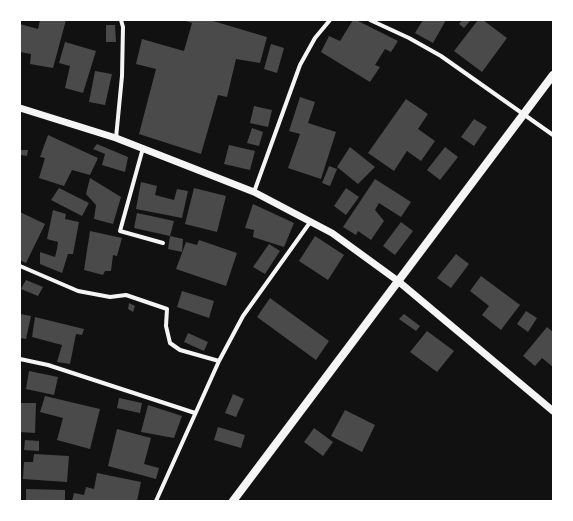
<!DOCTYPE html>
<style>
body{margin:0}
#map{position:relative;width:573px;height:521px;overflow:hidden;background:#111;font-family:"PT Sans",sans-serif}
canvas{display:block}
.frame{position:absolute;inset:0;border:21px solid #fff;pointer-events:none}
</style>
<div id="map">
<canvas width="573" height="521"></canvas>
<div class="frame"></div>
</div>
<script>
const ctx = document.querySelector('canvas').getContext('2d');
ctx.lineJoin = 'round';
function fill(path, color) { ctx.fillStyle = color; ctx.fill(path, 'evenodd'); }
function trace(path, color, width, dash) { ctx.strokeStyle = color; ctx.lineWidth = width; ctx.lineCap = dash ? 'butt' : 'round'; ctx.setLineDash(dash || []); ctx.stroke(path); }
fill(new Path2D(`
 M40 20H66L53 68 30 64 31 54 20 52V24L38 29Z
 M183 20H213V21L267 37 260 63 236 59 227 97 218 95 201 154 139 134 156 69 136 64 142 39 184 51 192 23Z
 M353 20H356L398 41 391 52 385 49 375 65 380 67 370 82 321 52 329 36 340 41Z
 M423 20H446L433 43 415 33Z
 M462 20H471L464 28 459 24Z
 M478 20H483L507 38 482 72 454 51Z
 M106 25H115L116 42H106Z
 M65 42 96 51 83 93 65 88 70 66 59 63Z
 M271 44 284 48 277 73 264 69Z
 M95 71 112 74 105 105 89 102Z
 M300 97 315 102 308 123 336 132 321 179 288 168 300 134 289 131Z
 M406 99 428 114 418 129 435 141 421 161 407 151 394 171 368 153Z
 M254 106 272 110 268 127 250 123Z
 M474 119 487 127 474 146 461 137Z
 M252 128 263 132 259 146 247 143Z
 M48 135 98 158 90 175 72 170 64 186 39 178 45 158 40 157Z
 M97 144 128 157 125 172 102 165 105 154 93 149Z
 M229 145 255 151 250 170 224 164Z
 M350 147 375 167 358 184 337 167Z
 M445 147 458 157 440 180 427 170Z
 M21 150H28L27 156 20 155Z
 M329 166 337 169 330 186 322 183Z
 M90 178 121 197 113 224 94 219 96 205 86 194Z
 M375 179 411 202 401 217 379 203 375 210 384 221 371 240 358 231 356 235 343 227Z
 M141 182 157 186 155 195 174 200 177 189 188 191 182 218 136 209Z
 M59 188 89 203 82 216 51 200Z
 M194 188 226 196 217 232 185 224Z
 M346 188 359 197 346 215 334 206Z
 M253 204 294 223 284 247 253 237 254 230 245 228Z
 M53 210 66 214 65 219 79 222 73 254H68L62 273 40 264V252L55 257 57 249 58 242 47 239Z
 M20 212 45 224 26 263 20 260Z
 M137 213 174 221 170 236 134 228Z
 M401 222 413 231 395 255 383 246Z
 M90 231 122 238 117 256 113 255 111 271H105L103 275 84 270Z
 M170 236 183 239 182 252 168 249Z
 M315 236 344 255 328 280 299 261Z
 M199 240 237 253 226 286 176 269 186 242 197 245Z
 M269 244 280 251 265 274 253 267Z
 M456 254 469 264 451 288 437 278Z
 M481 276 520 305 501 330 482 315 489 306 470 291Z
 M26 280 43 287 38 296 21 289Z
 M182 291 214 301 209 318 177 307Z
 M270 298 329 341 316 360 257 317Z
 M129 303 135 306 133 312 128 309Z
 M526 311 537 318 528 332 517 324Z
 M20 314 31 316 26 339 20 338Z
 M404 314 420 326 416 331 399 319Z
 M35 317 84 329 82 335 76 334 70 364 57 362 62 345 32 337Z
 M547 327 553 332V367L542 358 535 366 523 356Z
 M427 331 454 351 437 372 410 352Z
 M188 333 208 342 204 351 184 342Z
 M29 371 58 377 54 395 26 389Z
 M233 394 244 399 236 417 225 413Z
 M45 396 100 409 90 449 57 440 63 418 40 412Z
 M119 398 142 403 140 413 117 408Z
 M20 403H36L35 433 20 432Z
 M148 405 182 416 174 438 141 432Z
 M345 410 375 425 362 452 331 436Z
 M218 427 245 435 241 448 214 440Z
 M314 428 333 442 323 456 304 442Z
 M117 429 151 438 144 464 159 468 156 479 108 466Z
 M25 440 39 441V451L24 450Z
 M34 454 69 456 67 482 23 479 24 462H33Z
 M97 473 141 482 137 501H72L74 493 84 495 86 487 94 489Z
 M26 489 65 490V501H26Z`), '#4a4a4a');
trace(new Path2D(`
 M370 20 409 38 441 56 553 135
 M116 138 122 76 123 27 121 20
 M143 148 120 231 163 243
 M254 192 300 65 315 38 330 20
 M20 266 78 291 110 297 126 295 167 309 166 326 170 343 180 350 219 361
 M20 359 48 365 195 413
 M156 501 219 361 243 316 311 221`), '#f5f5f5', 4);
trace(new Path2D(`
 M20 108 116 138 254 192 332 233 398 281 553 411`), '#f5f5f5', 7);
trace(new Path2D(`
 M233 501 553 75`), '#f5f5f5', 8);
</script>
